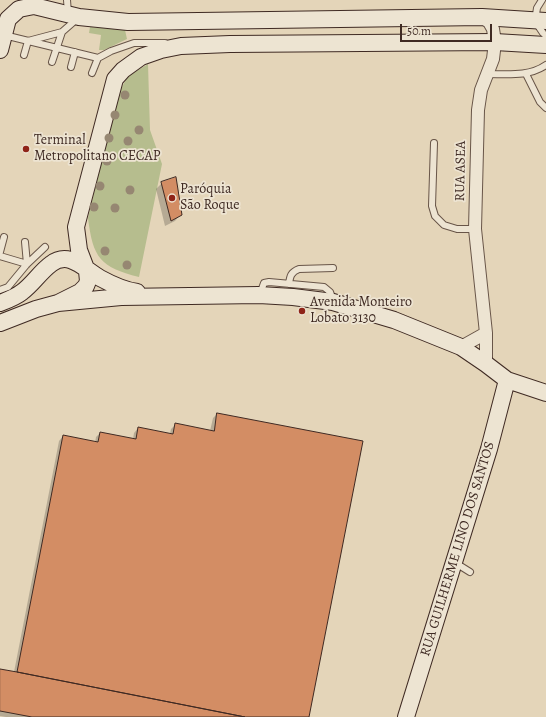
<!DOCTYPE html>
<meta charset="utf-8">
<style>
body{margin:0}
#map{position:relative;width:546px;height:717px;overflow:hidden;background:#e4d5b9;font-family:Alegreya,serif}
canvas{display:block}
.scale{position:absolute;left:400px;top:24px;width:92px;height:18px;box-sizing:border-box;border:2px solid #3f2a23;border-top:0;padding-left:5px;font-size:12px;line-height:14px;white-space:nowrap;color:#3f2a23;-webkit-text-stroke:3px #ede4d2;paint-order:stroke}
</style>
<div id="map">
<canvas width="546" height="717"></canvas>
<div class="scale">50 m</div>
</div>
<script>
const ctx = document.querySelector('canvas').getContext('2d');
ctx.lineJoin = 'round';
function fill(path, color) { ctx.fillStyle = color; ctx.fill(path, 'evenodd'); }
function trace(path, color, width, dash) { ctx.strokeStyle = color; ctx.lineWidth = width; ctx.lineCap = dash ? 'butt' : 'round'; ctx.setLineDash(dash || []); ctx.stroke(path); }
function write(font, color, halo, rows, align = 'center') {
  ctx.font = font + ' Alegreya,serif'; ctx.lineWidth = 3.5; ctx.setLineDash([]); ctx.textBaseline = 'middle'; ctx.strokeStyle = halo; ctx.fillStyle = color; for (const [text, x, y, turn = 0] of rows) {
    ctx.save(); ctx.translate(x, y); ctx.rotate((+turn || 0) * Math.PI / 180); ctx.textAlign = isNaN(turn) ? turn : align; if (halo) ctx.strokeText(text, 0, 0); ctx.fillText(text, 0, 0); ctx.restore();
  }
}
fill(new Path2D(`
 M90 27 125 30 127 39 104 50H99L101 35 89 33Z
 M148 64 150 130 162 164 139 277C100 267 93 258 88 218L117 96 128 76Z`), '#b6bd8e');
fill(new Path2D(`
 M162 183 181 214 175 221 165 226 156 189Z
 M217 414 308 717H6L0 716V670L14 672 59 441 63 436 95 443 96 437 100 433 133 439 134 433 138 428 170 434 171 429 176 424 210 431 213 418Z`), '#0003');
const building = new Path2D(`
 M176 177 182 215 171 221 161 182Z
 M217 413 363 441 309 717H245L17 672 63 435 98 442 100 432 136 439 138 427 173 434 175 423 214 431Z
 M0 669 17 672 245 717H32L0 711Z`);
fill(building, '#d38d64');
trace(building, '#3f2a23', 1);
const lane = new Path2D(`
 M67 0 68 13
 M542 0 537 8 535 21 543 33 546 36
 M4 38 8 36 98 58
 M24 55 28 41 62 32
 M98 58 111 51 134 43H165
 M52 62 62 32 78 18
 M71 67 75 52
 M92 73 98 58
 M487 74C507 74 529 77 546 65
 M526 74 540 102 546 108
 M434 143 432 206 435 216 444 225 457 229H475
 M25 242 27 264
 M0 252 4 237
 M0 256 27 264
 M289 284C290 276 291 272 299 269L333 268
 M0 290 8 287 27 264 45 247
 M260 294 264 283 269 282 324 287 330 292 333 300
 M454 562 470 572`);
const street = new Path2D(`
 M482 17 489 22 493 29 495 42 493 59 481 90 478 110 475 229 486 333V364
 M461 347 486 333`);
const secondary = new Path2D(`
 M0 50 8 19 19 9 34 6 79 17 128 22 482 17 546 21
 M0 303C8 300 16 297 22 292 33 284 40 272 51 264 69 250 84 269 100 278 111 284 124 290 137 292
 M58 303 80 292 86 286 88 281 87 271 79 250 76 227 115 79 123 70 141 57 161 50 181 46 230 44 495 42 546 45
 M0 323 36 309 58 303 121 297 259 295 293 297 333 302 394 320 461 347 486 364 507 380 546 393
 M406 717 489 449 507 380`);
trace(lane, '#685548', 8);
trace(street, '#685548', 14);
trace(secondary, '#3f2a23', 18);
trace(lane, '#ede4d2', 6);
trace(street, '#ede4d2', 12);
trace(secondary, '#ede4d2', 16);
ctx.fillStyle = '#968772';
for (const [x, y] of [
 [125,95],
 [115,115],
 [139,130],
 [109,138],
 [128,141],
 [107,161],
 [100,186],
 [130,190],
 [94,207],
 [115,208],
 [105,251],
 [127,265]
]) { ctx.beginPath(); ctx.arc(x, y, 4.5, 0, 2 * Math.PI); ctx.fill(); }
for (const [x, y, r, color] of [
 [26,149,4,"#8f2418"],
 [172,198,4,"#8f2418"],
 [302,311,4,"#8f2418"]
]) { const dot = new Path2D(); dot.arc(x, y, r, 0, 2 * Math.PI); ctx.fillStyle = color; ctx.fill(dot); trace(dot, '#ede4d2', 1.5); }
write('14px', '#3f2a23', '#ede4d2', [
 ["Terminal",34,141],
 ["Metropolitano CECAP",34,157],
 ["Paróquia",180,190],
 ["São Roque",180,206],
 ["Avenida Monteiro",310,303],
 ["Lobato 3130",310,319]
], 'left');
write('14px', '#3f2a23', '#ede4d2', [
 ["RUA ASEA",461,171,-89],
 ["RUA GUILHERME LINO DOS SANTOS",458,549,-73]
]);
</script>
